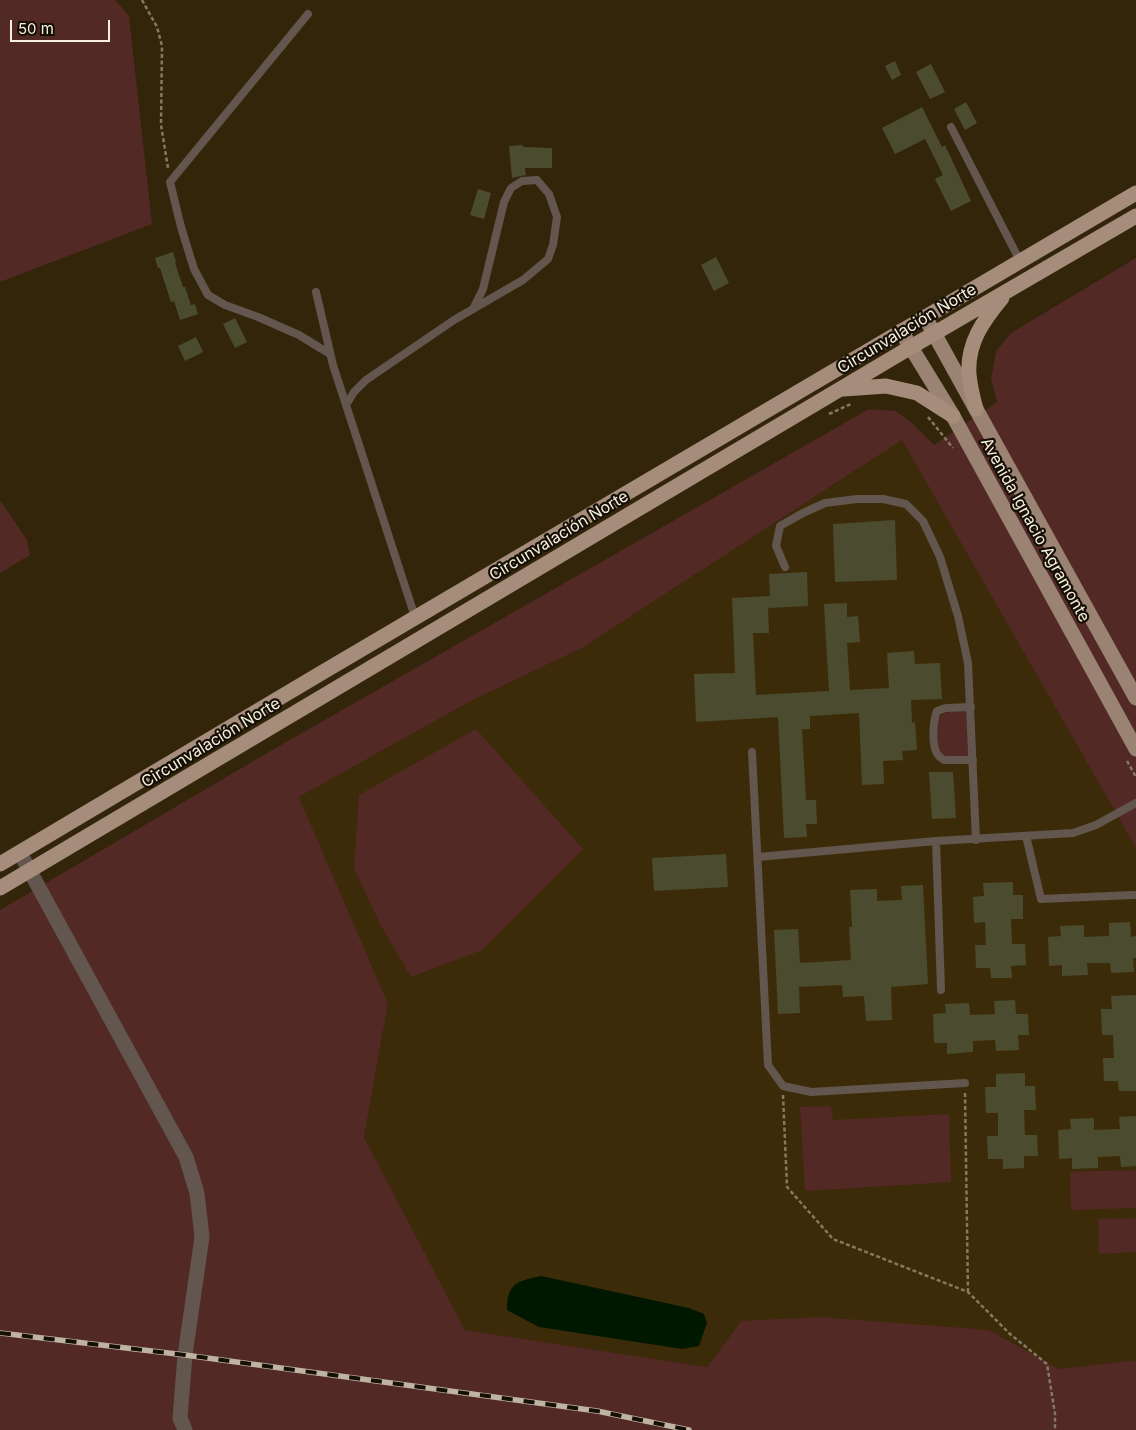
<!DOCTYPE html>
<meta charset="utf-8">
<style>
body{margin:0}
#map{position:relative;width:1136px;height:1430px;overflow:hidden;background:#32250a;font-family:Inter,sans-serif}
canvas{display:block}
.scale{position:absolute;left:10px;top:20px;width:100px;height:22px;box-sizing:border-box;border:2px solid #f7efdf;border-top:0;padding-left:6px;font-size:15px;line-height:18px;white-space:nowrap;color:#f7efdf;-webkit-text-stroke:4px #150f05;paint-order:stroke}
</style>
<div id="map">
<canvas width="1136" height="1430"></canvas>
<div class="scale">50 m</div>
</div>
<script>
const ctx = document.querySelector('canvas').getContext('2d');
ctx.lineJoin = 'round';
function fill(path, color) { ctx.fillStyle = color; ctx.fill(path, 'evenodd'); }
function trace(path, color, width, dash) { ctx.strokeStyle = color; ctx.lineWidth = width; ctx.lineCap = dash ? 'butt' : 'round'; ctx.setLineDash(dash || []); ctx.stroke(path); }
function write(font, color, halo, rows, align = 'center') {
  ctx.font = font + ' Inter,sans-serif'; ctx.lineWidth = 4.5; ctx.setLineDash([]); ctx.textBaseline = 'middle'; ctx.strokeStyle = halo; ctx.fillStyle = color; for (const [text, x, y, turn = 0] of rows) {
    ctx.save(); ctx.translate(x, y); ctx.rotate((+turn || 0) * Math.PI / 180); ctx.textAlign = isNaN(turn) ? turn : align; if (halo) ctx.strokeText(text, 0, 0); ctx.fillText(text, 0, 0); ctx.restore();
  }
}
fill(new Path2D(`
 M902 440 1136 848V1360L1059 1369 989 1330 741 1321 707 1367 465 1330 364 1137 388 1004 299 797 471 701 582 648Z`), '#3c2b08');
fill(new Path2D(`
 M0 0H115L129 16 152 224 0 282Z
 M1136 258V848L902 440 582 648 471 701 299 797 388 1004 364 1137 465 1330 707 1367 741 1321 820 1317 989 1330 1059 1369 1136 1360V1430H0V910L274 749 869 409 895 411 910 421 934 445 997 402 991 379 996 351 1011 333Z
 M0 500 27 540 30 555 0 573Z
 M967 711 969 756 945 757C935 748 938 732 938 719 945 710 957 712 967 711Z
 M476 729 583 849 482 950 411 977 379 922 354 868 359 795Z
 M831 1106 833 1120 949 1114 951 1182 805 1191 800 1107Z
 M1136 1170V1208L1071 1210 1070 1172Z
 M1136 1218V1252L1099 1254 1098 1219Z`), '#522924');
fill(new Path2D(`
 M541 1276 689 1308 704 1314 707 1323 699 1346 682 1349 539 1327 507 1310C507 1283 517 1281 541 1276Z`), '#011800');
fill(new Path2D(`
 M895 61 901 75 892 80 885 66Z
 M931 64 945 92 930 99 916 72Z
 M966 102 977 123 965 130 954 109Z
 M922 107 942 147 945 145 971 201 951 211 935 179 943 175 925 139 895 154 882 128Z
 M523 145V147L552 148V168H525L526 175 512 178 509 146Z
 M478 189 491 193 484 219 470 215Z
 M173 252 176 262 175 263 183 287H185L191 305 195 304 198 314 180 320 174 301 171 302 160 268H158L155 258Z
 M716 257 729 283 714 291 701 265Z
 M235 318 247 342 235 348 223 324Z
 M196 337 203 352 185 361 178 346Z
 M895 520 897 580 835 582 833 524Z
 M807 572 808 606 768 608 769 633H753L756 695 829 691 824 604 847 603V617L858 616 860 642 847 643 850 690 889 688 887 653 914 651 915 664 940 663 942 699 911 700 912 723 915 722 917 750 902 751 903 760 883 761 884 784 862 785 859 713 810 716V729H802L806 800H816L817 824H806L807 837 784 838 778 717 696 722 694 674 735 673 732 598 770 596 769 574Z
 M929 772H953L956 818 932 819Z
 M726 854 728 887 654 891 652 858Z
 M1013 882V895H1023V919H1011L1012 944H1025L1026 965 1011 966 1012 978H991L990 968H976L975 945H986L985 922 974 923 973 897 984 896 983 883Z
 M923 885 928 984 891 987 892 1020 866 1021 864 996 843 997 842 985 799 987 800 1013 778 1014 774 930 798 929 800 963 851 960 849 927H852L850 890 877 889V901L902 900 901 886Z
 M1130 922 1131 937 1136 936V958H1133L1134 972 1111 973 1110 963H1087L1088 975 1062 976V965L1049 966 1048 937 1061 936 1060 926 1084 925V937L1109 936V923Z
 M1136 995V1091H1119L1118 1081H1104L1103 1058H1114L1113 1035H1102L1101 1009H1112L1111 996Z
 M1015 1000 1016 1014H1028L1029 1035H1018L1019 1050 996 1051 995 1040 973 1041V1052L947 1054V1043H934L933 1014 946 1013 945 1004 969 1003 970 1015 995 1014 994 1001Z
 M1025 1073V1086H1035L1036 1110H1024L1025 1135H1037L1038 1156H1024V1168L1003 1169V1159H988L987 1136H998V1113H986L985 1087H996V1074Z
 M1136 1116V1166L1121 1167 1120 1156 1098 1157V1168L1072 1169V1158L1059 1159 1058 1130 1071 1129 1070 1119 1094 1118V1130L1120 1129 1119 1117Z`), '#4b4c2f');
trace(new Path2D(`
 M142 0 157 27 162 46 161 125 168 168
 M829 414 851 404
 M928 417 953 448
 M1127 761 1136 777
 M965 1093 968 1292
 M783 1095 787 1187 833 1239 968 1292 1010 1334 1047 1364 1055 1414V1430`), '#847963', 2.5, [4, 2.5]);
trace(new Path2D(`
 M308 14 170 182 181 227 194 269 208 295 225 305 258 317 299 335 330 354
 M951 127 1020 261
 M316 292 333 365 415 617
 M346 405 354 392 366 380 454 320 523 280 548 259 553 245 557 217 549 194 537 180 522 181 511 188 504 202 483 289 473 309
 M785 567 776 546 780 526 803 513 825 503 857 499H883L906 504 923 521 940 557 958 616 968 663 976 840
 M971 707 946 708 937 711C933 721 931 746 938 755 939 757 942 758 944 760H973
 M752 752 768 1065 783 1086 811 1092 965 1083
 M1026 836 1041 899 1134 895
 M936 841 941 990
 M758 857 936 841 1073 833 1096 825 1136 803`), '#62564e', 8);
trace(new Path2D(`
 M20 853 186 1157 197 1193 202 1237 185 1355 180 1418 185 1430`), '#62564e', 15);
trace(new Path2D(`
 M925 317 1136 698
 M901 331 953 416 1136 749`), '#9b8373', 15);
trace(new Path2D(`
 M844 389 886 386 917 393 953 416
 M976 409C973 398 970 386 969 374 967 343 983 321 1002 298
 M0 864 323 672 1136 193
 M0 888 911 347 1136 216`), '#a68c7a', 15);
const rail = new Path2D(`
 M0 1333 185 1355 597 1411 689 1430`);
trace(rail, '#beb4a1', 5.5);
trace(rail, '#150f05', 4, [11]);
write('16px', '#f7efdf', '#150f05', [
 ["Circunvalación Norte",907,329,-31],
 ["Avenida Ignacio Agramonte",1035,530,61],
 ["Circunvalación Norte",559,536,-31],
 ["Circunvalación Norte",211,743,-31]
]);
</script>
